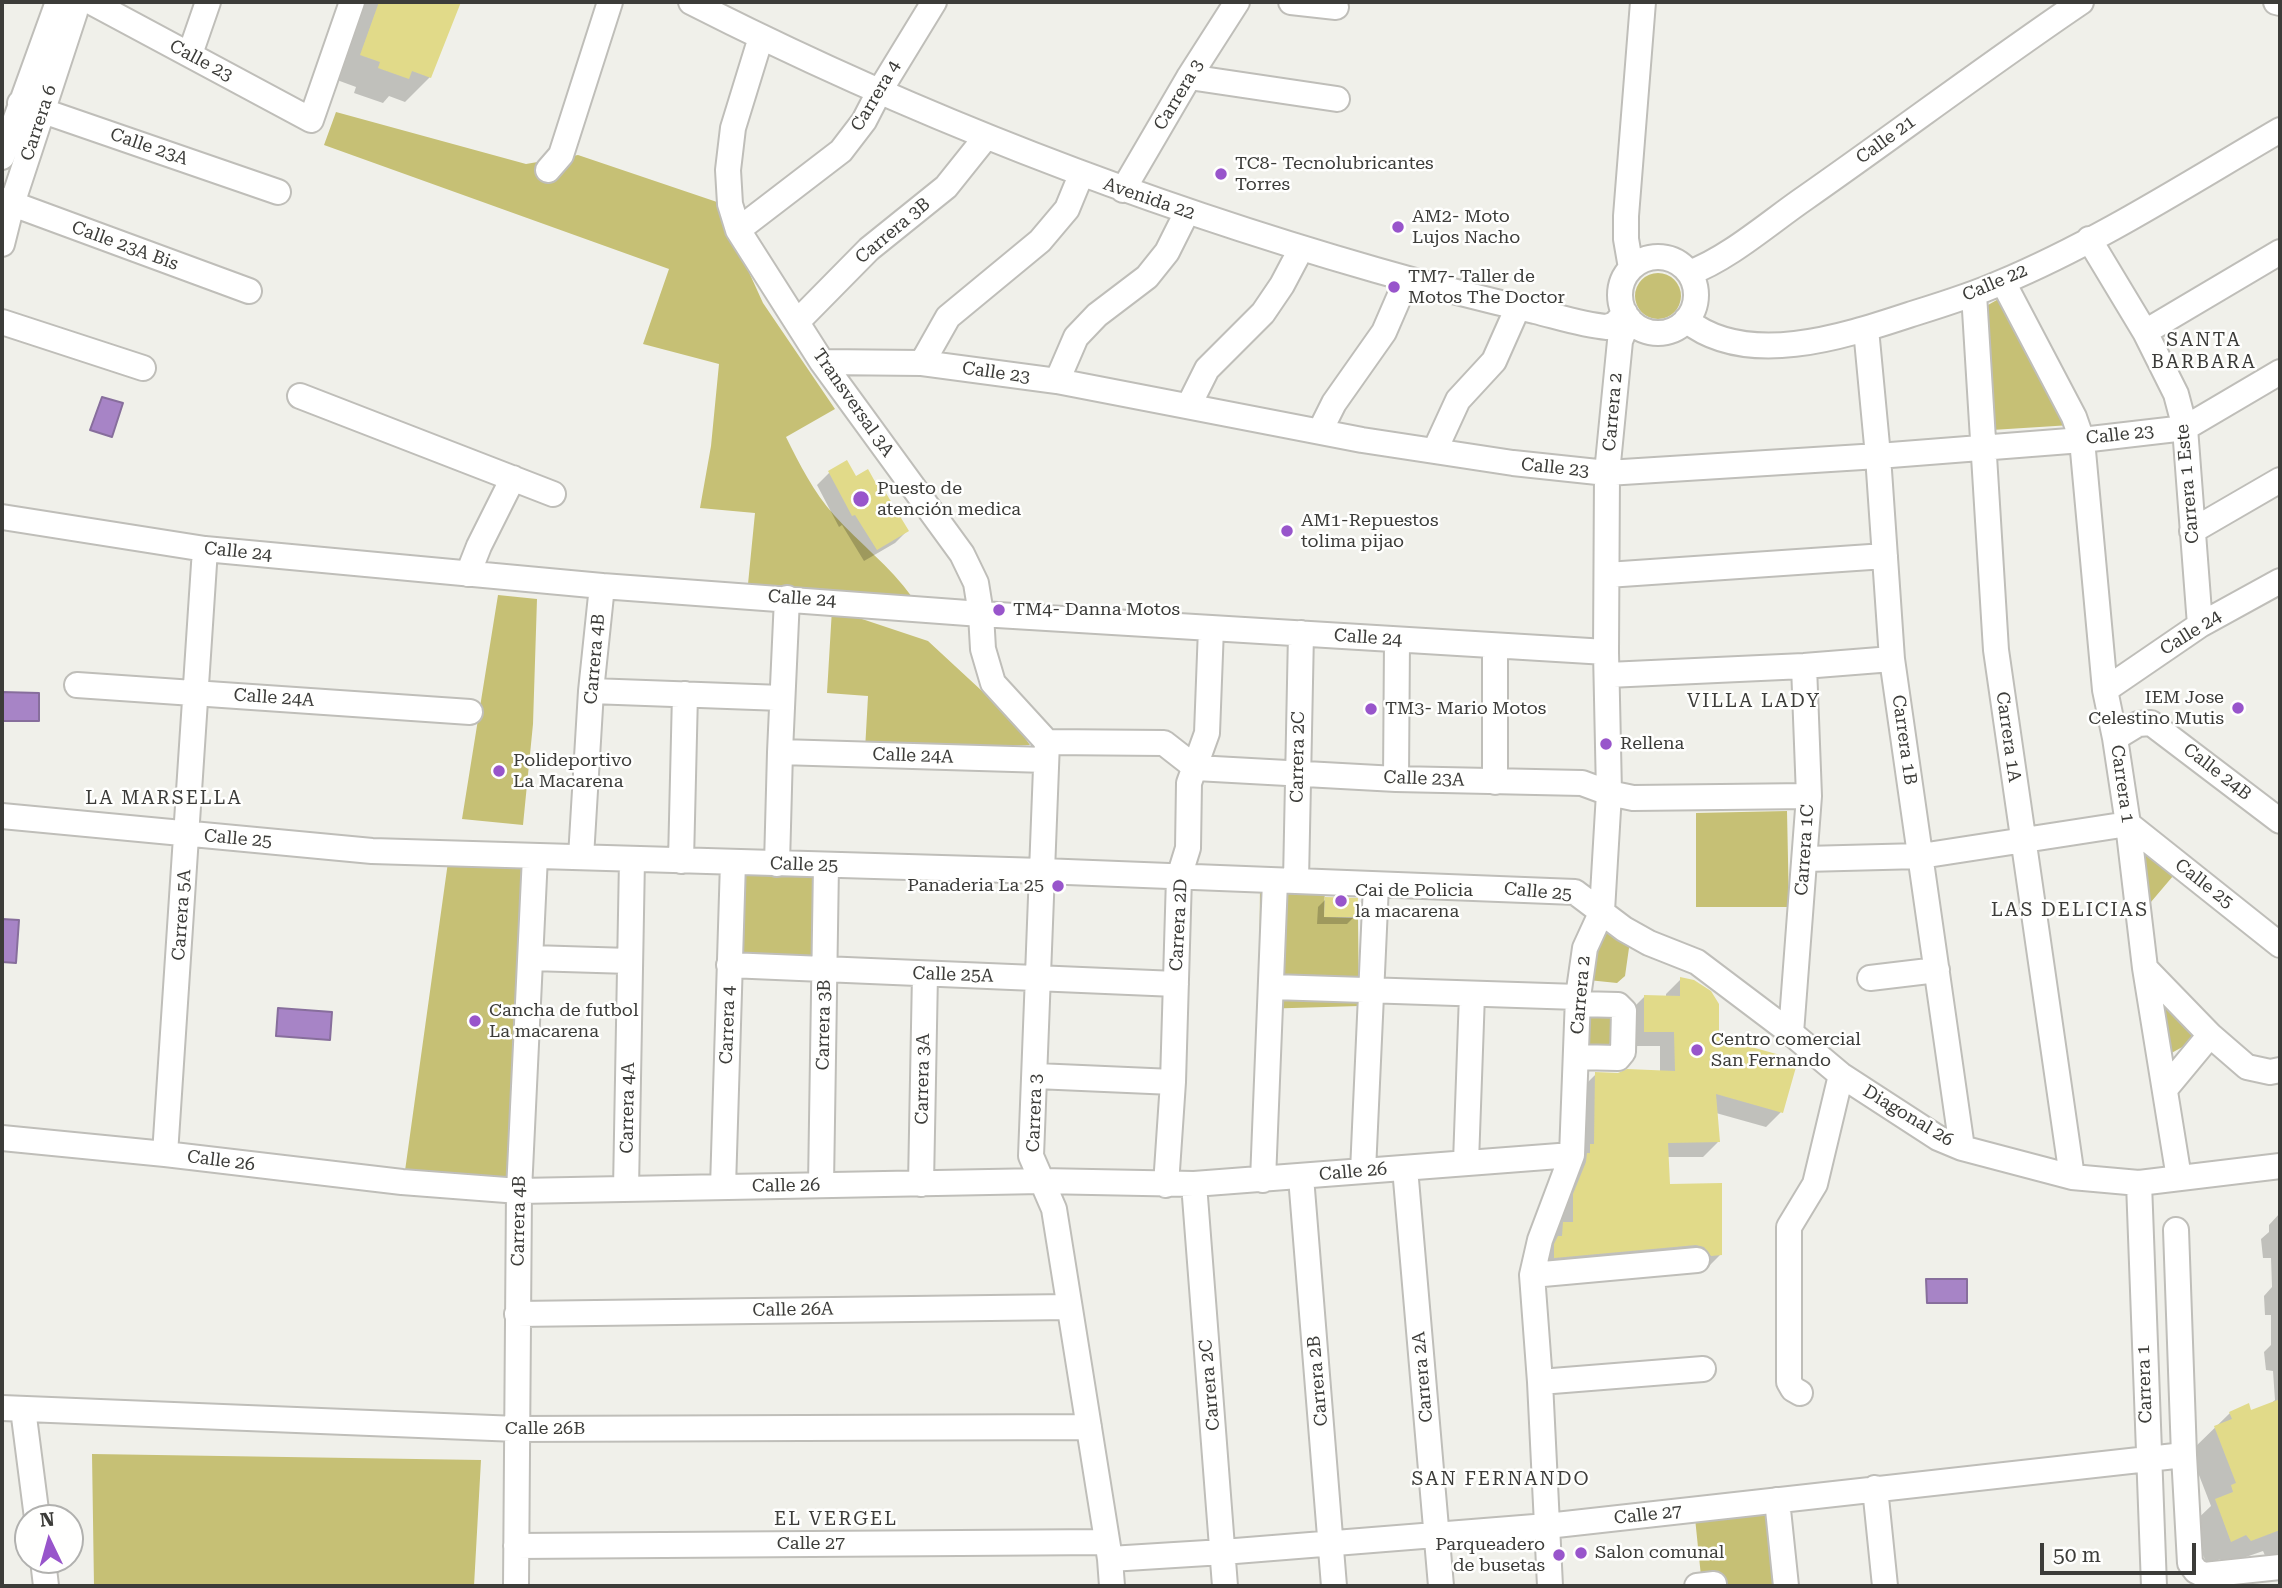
<!DOCTYPE html>
<meta charset="utf-8">
<style>
body{margin:0}
#map{position:relative;width:2282px;height:1588px;overflow:hidden;background:#f0f0ea;font-family:"Roboto Serif",serif}
canvas{display:block}
.frame{position:absolute;inset:0;border:4px solid #3c3c39;pointer-events:none}
.north{position:absolute;left:14px;top:1504px;width:70px;height:70px;box-sizing:border-box;background:#fffffe;border:2px solid #b1b1af;border-radius:50%;rotate:355deg;font-size:19px;font-weight:700;line-height:28px;text-align:center;color:#3c3c39}
.north::after{content:'';display:block;margin:auto;width:24px;height:32px;background:#9855cb;clip-path:polygon(50% 0,100% 100%,50% 72%,0 100%)}
.scale{position:absolute;left:2040px;top:1543px;width:156px;height:32px;box-sizing:border-box;border:4px solid #3c3c39;border-top:0;padding-left:9px;font-size:21px;line-height:24px;white-space:nowrap;color:#3c3c39;-webkit-text-stroke:5px #fffffe;paint-order:stroke}
</style>
<div id="map">
<canvas width="2282" height="1588"></canvas>
<div class="frame"></div>
<div class="north">N</div>
<div class="scale">50 m</div>
</div>
<script>
const ctx = document.querySelector('canvas').getContext('2d');
ctx.lineJoin = 'round';
function fill(path, color) { ctx.fillStyle = color; ctx.fill(path, 'evenodd'); }
function trace(path, color, width, dash) { ctx.strokeStyle = color; ctx.lineWidth = width; ctx.lineCap = dash ? 'butt' : 'round'; ctx.setLineDash(dash || []); ctx.stroke(path); }
function write(font, color, halo, rows, align = 'center') {
  ctx.font = font + ' "Roboto Serif",serif'; ctx.lineWidth = 5; ctx.setLineDash([]); ctx.textBaseline = 'middle'; ctx.strokeStyle = halo; ctx.fillStyle = color; for (const [text, x, y, turn = 0] of rows) {
    ctx.save(); ctx.translate(x, y); ctx.rotate((+turn || 0) * Math.PI / 180); ctx.textAlign = isNaN(turn) ? turn : align; if (halo) ctx.strokeText(text, 0, 0); ctx.fillText(text, 0, 0); ctx.restore();
  }
}
fill(new Path2D(`
 M336 112 526 164 578 155 717 202 763 303 835 409 786 437C800 465 813 491 834 515 859 543 890 566 912 597L748 584 755 513 700 508 711 446 719 364 643 344 669 269 324 145Z
 M1635 296a23 23 0 1 1 46 0a23 23 0 1 1-46 0Z
 M2002 297 2071 425 1992 430 1981 309Z
 M498 595 537 599 533 724 523 825 462 819Z
 M832 609 928 641 1009 716 1030 745 865 750 868 696 827 693Z
 M1787 811 1789 907H1696V813Z
 M2131 834 2179 869 2145 909Z
 M448 862 532 863 517 1190 404 1178Z
 M735 864 819 867 816 963 732 961Z
 M1260 883 1325 885 1324 917 1358 918 1359 1006 1259 1009Z
 M1605 923 1630 941 1625 976 1617 983 1588 980Z
 M2152 982 2206 1034 2166 1056Z
 M1581 1016 1610 1018 1612 1021 1610 1047H1580Z
 M92 1454 481 1460 474 1586H94Z
 M1768 1511 1774 1586H1702L1695 1518Z`), '#c6c075');
const water = new Path2D(`
 M102 397 123 403 112 437 90 430Z
 M2 692 39 693V721H2Z
 M2 919 19 920 16 963 2 962Z
 M278 1008 332 1012 330 1040 276 1036Z
 M1926 1279H1967V1303H1927Z`);
fill(water, '#a784c6');
trace(water, '#876e9c', 2);
fill(new Path2D(`
 M365 2H459L430 77 405 102 389 96 383 103 354 93 356 87 337 80Z
 M846 462 856 479 907 531 895 543 864 561 842 525 839 527 817 485 829 473Z
 M1326 899 1355 916 1347 924H1317L1318 907Z
 M1681 979 1717 1039 1781 1112 1766 1127 1716 1113 1718 1142 1703 1157H1667L1668 1185 1720 1255 1705 1270 1540 1272 1548 1239 1559 1228V1211L1581 1089 1596 1074 1660 1072V1046H1630V1011L1645 996 1666 997V994Z
 M2280 1213V1469L2277 1470V1490L2280 1489V1556L2268 1562 2263 1551 2226 1564 2220 1559 2207 1565 2191 1525 2211 1506 2190 1452 2230 1413 2250 1412 2269 1405 2275 1400 2273 1371 2266 1370 2264 1352 2271 1345V1315H2265L2264 1296 2272 1287 2271 1258H2263L2261 1239 2269 1232V1225Z`), '#0003');
fill(new Path2D(`
 M379 2H461L431 78 412 71 409 79 378 68 380 62 360 55Z
 M847 460 856 476 868 469 878 487 881 485 909 531 877 550 855 515 852 516 828 471Z
 M1325 897 1358 898 1357 917H1324Z
 M1680 977 1694 980 1711 991 1719 1004V1038L1798 1060 1783 1113 1716 1094 1720 1142 1668 1143 1670 1184 1722 1183V1255L1711 1256 1704 1247 1696 1245 1554 1258V1244L1558 1236H1562L1563 1222H1573V1194L1586 1162 1587 1153H1590V1144H1594L1595 1072 1618 1073 1627 1069 1675 1071 1674 1032H1644V995L1680 996Z
 M2280 1399V1530L2251 1541 2246 1535 2231 1542 2215 1499 2233 1492 2231 1485 2236 1483 2214 1426 2232 1419 2229 1412 2249 1403 2251 1410Z`), '#e1da89');
const minor = new Path2D(`
 M91 2 311 120 352 2
 M691 2C911 114 1139 202 1376 270 1428 285 1482 299 1535 311 1559 317 1583 325 1607 327L1615 324 1625 313
 M1291 2 1336 7
 M2276 2 2280 3
 M761 37 733 128 728 170 730 204 738 230 822 362 962 554 976 583 981 614 983 649 993 683 1047 742
 M190 54 208 2
 M1189 77 1337 99
 M20 103 278 192
 M2 157 58 2
 M548 170 561 155 610 2
 M1123 190 1189 77 1237 2
 M2 200 249 291
 M738 230 841 151 864 121 879 92 934 2
 M2089 239 2145 332 2176 394 2185 428 2200 625
 M2 244 12 204 75 12 74 2
 M1620 295a38 38 0 1 1 76 0a38 38 0 1 1-76 0Z
 M1631 268 1626 239V216L1643 2
 M1689 273C1728 259 1770 222 1805 198 1898 133 1988 65 2081 2
 M2003 282 2074 417 2082 440 2105 690 2115 738 2128 824 2145 968 2179 1178
 M1974 294 1996 650 2072 1177
 M1686 320C1748 370 1848 335 1915 313 1944 304 1973 295 2000 283 2098 242 2189 183 2280 130
 M2 322 143 368
 M797 322 869 249 946 187 986 137
 M1866 329 1878 456 1892 659 1962 1148
 M2145 332 2280 252
 M822 362 922 363 1057 381 1362 440 1513 463 1607 473 1878 456 2082 440 2185 428 2280 372
 M922 363 948 317 1040 241 1067 209 1081 175
 M1057 381 1076 337 1097 315 1147 277 1167 252 1187 212
 M300 396 553 494
 M1189 405 1207 369 1263 313 1282 285 1301 249
 M1320 431 1334 403 1384 332 1407 279
 M1435 450 1458 400 1494 361 1518 307
 M2 517 205 549 602 586 981 614 1606 652
 M2192 531 2280 480
 M468 574 479 546 513 478
 M1607 575 1885 556
 M1495 646V782
 M1608 675 1804 666 1892 659
 M77 685 470 712
 M2105 690 2200 625 2280 581
 M591 691 782 698
 M2115 738 2138 724 2151 723 2280 821
 M1047 742 1031 1156 1054 1209 1110 1559 1112 1586
 M1047 742 1164 743 1196 768 1396 779 1582 783 1609 793 1633 798 1809 796
 M780 752 1046 760
 M1396 779 1397 640
 M2 816 372 851 1042 871 1575 892 1624 929 1649 943 1697 962 1791 1033 1841 1075 1938 1138 1962 1148 2072 1177 2139 1183 2280 1166
 M581 857 591 691 602 586
 M1805 859 1921 856 2128 824 2280 945
 M681 861 685 694
 M777 864 780 752 787 598
 M1296 881 1301 633
 M531 958 630 961
 M729 965 1176 984
 M2145 968 2210 1035 2247 1067 2270 1072 2280 1070
 M1870 978 1937 970
 M1273 987 1578 997
 M1791 1033 1809 796 1804 666
 M1576 1057 1618 1058 1623 1052 1624 1011 1618 1005 1578 1004
 M1036 1076 1173 1082
 M2166 1088 2210 1035
 M2 1138 165 1154 402 1182 519 1191 1041 1181 1194 1184 1572 1155
 M165 1154 205 549
 M1466 1162 1472 994
 M1405 1168 1441 1586
 M1363 1171 1376 885
 M1301 1177 1334 1586
 M1263 1180 1275 881
 M2139 1183 2154 1586
 M921 1184 925 974
 M1194 1184 1225 1586
 M821 1185 826 865
 M1166 1185 1173 1082 1179 877 1188 848 1189 783 1207 733 1211 628
 M723 1187 733 862
 M626 1189 632 859
 M2176 1230 2184 1455 2190 1563 2196 1571 2204 1575 2280 1567
 M1532 1275 1697 1260
 M517 1314 1069 1307
 M1540 1382 1703 1369
 M1800 1393 1793 1389 1789 1382V1227L1815 1184 1841 1075
 M2 1408 517 1429 1089 1427
 M23 1409 37 1518
 M1875 1488 1885 1586
 M1777 1500 1786 1586
 M516 1546 1107 1542
 M1110 1559 1223 1552 1547 1526 2184 1455
 M43 1560 46 1586
 M516 1586 519 1191 535 856
 M1550 1586 1540 1382 1532 1275 1540 1240 1572 1155 1578 997 1585 948 1602 911 1609 793 1606 652 1607 473 1620 341 1629 319
 M1697 1586 1714 1584`);
trace(minor, '#bfbeb9', 28);
trace(minor, '#fff', 24);
for (const [x, y, r, color] of [
 [1221,174,7,"#9855cb"],
 [1398,227,7,"#9855cb"],
 [1394,287,7,"#9855cb"],
 [861,499,9,"#9855cb"],
 [1287,531,7,"#9855cb"],
 [999,610,7,"#9855cb"],
 [2238,708,7,"#9855cb"],
 [1371,709,7,"#9855cb"],
 [1606,744,7,"#9855cb"],
 [499,771,7,"#9855cb"],
 [1058,886,7,"#9855cb"],
 [1341,901,7,"#9855cb"],
 [475,1021,7,"#9855cb"],
 [1697,1050,7,"#9855cb"],
 [1581,1553,7,"#9855cb"],
 [1559,1555,7,"#9855cb"]
]) { const dot = new Path2D(); dot.arc(x, y, r, 0, 2 * Math.PI); ctx.fillStyle = color; ctx.fill(dot); trace(dot, '#fffffe', 2.5); }
write('18px', '#3c3c39', '#fffffe', [
 ["Calle 23",201,61,28],
 ["Carrera 3",1179,95,-59],
 ["Carrera 4",876,96,-59],
 ["Carrera 6",39,123,-72],
 ["Calle 21",1886,140,-36],
 ["Calle 23A",149,147,19],
 ["Avenida 22",1149,199,19],
 ["Carrera 3B",893,231,-40],
 ["Calle 23A Bis",125,246,20],
 ["Calle 22",1995,283,-23],
 ["Calle 23",996,373,8],
 ["Transversal 3A",853,403,55],
 ["Carrera 2",1613,412,-85],
 ["Calle 23",2120,435,-6],
 ["Calle 23",1555,468,6],
 ["Carrera 1 Este",2188,484,-95],
 ["Calle 24",238,552,6],
 ["Calle 24",802,599,4],
 ["Calle 24",2191,633,-32],
 ["Calle 24",1368,638,4],
 ["Carrera 4B",595,659,-85],
 ["Calle 24A",274,698,4],
 ["Carrera 1A",2008,737,82],
 ["Carrera 1B",1904,740,82],
 ["Calle 24A",913,756,2],
 ["Carrera 2C",1298,757,-89],
 ["Calle 24B",2217,772,38],
 ["Calle 23A",1424,779,2],
 ["Carrera 1",2122,784,82],
 ["Calle 25",238,839,5],
 ["Carrera 1C",1805,850,-86],
 ["Calle 25",804,865,2],
 ["Calle 25",2204,884,38],
 ["Calle 25",1538,892,5],
 ["Carrera 5A",182,915,-86],
 ["Carrera 2D",1179,925,-87],
 ["Calle 25A",953,975,2],
 ["Carrera 2",1581,995,-85],
 ["Carrera 4",728,1025,-88],
 ["Carrera 3B",824,1025,-89],
 ["Carrera 3A",923,1079,-89],
 ["Carrera 4A",628,1108,-89],
 ["Carrera 3",1035,1113,-88],
 ["Diagonal 26",1908,1116,31],
 ["Calle 26",221,1161,7],
 ["Calle 26",1353,1172,-5],
 ["Calle 26",786,1186,-1],
 ["Carrera 4B",519,1221,-89],
 ["Calle 26A",793,1310,-1],
 ["Carrera 2A",1423,1377,-95],
 ["Carrera 2B",1318,1381,-95],
 ["Carrera 1",2145,1384,-92],
 ["Carrera 2C",1210,1385,-95],
 ["Calle 26B",545,1429],
 ["Calle 27",1648,1515,-6],
 ["Calle 27",811,1544]
]);
write('18px', '#3c3c39', '#fffffe', [
 ["TC8- Tecnolubricantes",1235,164],
 ["Torres",1235,185],
 ["AM2- Moto",1412,217],
 ["Lujos Nacho",1412,238],
 ["TM7- Taller de",1408,277],
 ["Motos The Doctor",1408,298],
 ["Puesto de",877,489],
 ["atención medica",877,510],
 ["AM1-Repuestos",1301,521],
 ["tolima pijao",1301,542],
 ["TM4- Danna Motos",1013,610],
 ["IEM Jose",2224,698,"right"],
 ["Celestino Mutis",2224,719,"right"],
 ["TM3- Mario Motos",1385,709],
 ["Rellena",1620,744],
 ["Polideportivo",513,761],
 ["La Macarena",513,782],
 ["Panaderia La 25",1044,886,"right"],
 ["Cai de Policia",1355,891],
 ["la macarena",1355,912],
 ["Cancha de futbol",489,1011],
 ["La macarena",489,1032],
 ["Centro comercial",1711,1040],
 ["San Fernando",1711,1061],
 ["Parqueadero",1545,1545,"right"],
 ["de busetas",1545,1566,"right"],
 ["Salon comunal",1595,1553]
], 'left');
ctx.letterSpacing = '2px';
write('19px', '#3c3c39', '#fffffe', [
 ["SANTA",2204,340],
 ["BARBARA",2204,362],
 ["VILLA LADY",1754,701],
 ["LA MARSELLA",164,798],
 ["LAS DELICIAS",2070,910],
 ["SAN FERNANDO",1501,1479],
 ["EL VERGEL",836,1519]
]);
ctx.letterSpacing = '0px';
</script>
